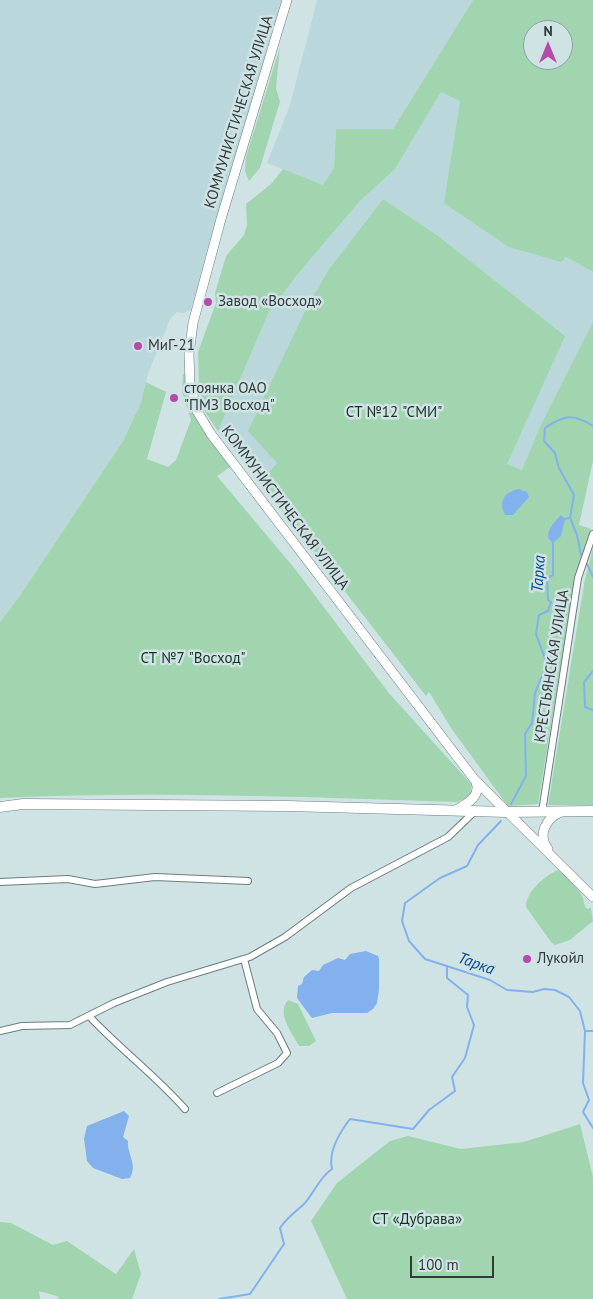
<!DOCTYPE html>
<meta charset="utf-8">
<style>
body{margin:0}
#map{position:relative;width:593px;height:1299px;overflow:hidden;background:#cfe3e5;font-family:"PT Sans",sans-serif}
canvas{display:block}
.north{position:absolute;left:523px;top:20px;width:50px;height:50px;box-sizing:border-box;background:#cfe3e5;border:1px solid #909fa1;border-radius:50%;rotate:0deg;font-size:14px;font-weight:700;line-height:20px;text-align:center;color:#31393a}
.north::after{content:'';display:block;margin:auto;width:18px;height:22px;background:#b64aaa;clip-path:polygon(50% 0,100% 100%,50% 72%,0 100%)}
.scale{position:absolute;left:410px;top:1256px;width:84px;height:22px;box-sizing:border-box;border:2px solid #31393a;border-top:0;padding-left:6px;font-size:15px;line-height:18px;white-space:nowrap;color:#31393a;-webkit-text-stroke:4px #cfe3e5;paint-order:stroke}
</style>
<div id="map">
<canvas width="593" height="1299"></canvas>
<div class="north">N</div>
<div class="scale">100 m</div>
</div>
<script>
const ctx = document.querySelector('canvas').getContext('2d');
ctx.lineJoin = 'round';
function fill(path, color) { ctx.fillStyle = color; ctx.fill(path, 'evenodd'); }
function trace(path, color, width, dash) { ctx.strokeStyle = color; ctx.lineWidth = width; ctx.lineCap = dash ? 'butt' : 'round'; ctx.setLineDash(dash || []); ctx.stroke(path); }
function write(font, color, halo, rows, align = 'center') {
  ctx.font = font + ' "PT Sans",sans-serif'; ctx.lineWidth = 5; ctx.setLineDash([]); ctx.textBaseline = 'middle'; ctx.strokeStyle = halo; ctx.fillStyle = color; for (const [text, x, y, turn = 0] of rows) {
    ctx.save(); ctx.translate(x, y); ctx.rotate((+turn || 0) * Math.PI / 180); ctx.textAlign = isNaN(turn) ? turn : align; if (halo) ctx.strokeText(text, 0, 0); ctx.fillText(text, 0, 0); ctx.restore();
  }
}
fill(new Path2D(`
 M0 0H282L191 310 183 313 177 312 170 319 148 374 140 405 123 441 19 597 0 622Z
 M317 0H473L393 129H336L334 169 323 185 267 163 290 105Z
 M441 92 460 101 445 203 566 257 593 272V322L582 347 538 431 522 470 506 464 525 421 495 281 437 235 383 199 329 269 309 303 256 437 277 463 260 482 218 431 268 314 297 275 360 201 395 169Z`), '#bad8db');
fill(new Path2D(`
 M473 0H593V272L566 257 561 262 509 247 444 203 460 101 441 92 395 169 360 201 297 275 268 314 218 431 205 412 199 385 198 352 216 303 215 293 226 256 244 235 247 225 246 204 271 184 283 169 323 185 334 168 336 129H393ZM533 30H563V60H533Z
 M280 47 276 88 280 102 278 108 260 168 249 181 245 171 246 157Z
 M383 199 437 235 565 336 507 464 522 470 538 431 593 322V461L579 525 591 529 575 579 538 804 508 806 502 798 451 728 429 692 426 696 260 482 277 463 248 431 309 303 329 269Z
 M183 374H186L192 403 233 465 217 476 295 569 388 692 472 785 469 797 457 802C305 797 152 791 0 798V622L19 597 123 441 140 405 146 382 166 392 147 459 168 467 176 460 191 420 182 392Z
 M593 548V805H548L585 579Z
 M558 870C566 876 579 888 583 898 584 903 584 905 587 909L591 908 593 921 570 940 555 945 551 942 526 907C526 892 544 876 558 870Z
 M288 1000 298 1004 316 1041 309 1046H299C292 1032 276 1014 288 1000Z
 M580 1124 593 1177V1299H347L311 1221 337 1183 390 1141 408 1136 461 1149 524 1142Z
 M0 1222 11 1223 53 1245 67 1241 116 1274 134 1249 141 1274 132 1299H59L57 1296 39 1291 40 1299H0Z`), '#a0d5af');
fill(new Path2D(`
 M519 489 527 492 529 497 513 515H505C498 500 505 492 519 489Z
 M561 515 565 519 561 536 553 543 548 538C548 527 554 523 561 515Z
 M366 951 378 956 379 959V990L377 1003 373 1009 367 1013H332L312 1018 297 998 298 986 302 984 304 977 312 970 319 971 323 965 338 958 345 960 350 954Z
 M124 1111 129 1116 123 1137 128 1141C127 1155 138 1164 130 1178L122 1179 93 1168 87 1161 84 1139 87 1126Z`), '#83b1ee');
trace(new Path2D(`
 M570 518 577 535 581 555
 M564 519 570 518 574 495 559 468 555 453 544 441 545 428C564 415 573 413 593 426
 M587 564 593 577
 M593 671 584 682 585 707 593 710
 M511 804 526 776 525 734 532 723 535 693 547 664 536 634 539 615 548 611 551 602 548 600 547 578 553 575V542
 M501 821 478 845 467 866 440 878 405 903 402 921 409 941 425 959 490 980 507 990 533 992 544 989 555 990 569 997 580 1011 585 1031 583 1083 589 1100 583 1112 593 1128
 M585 1031H593
 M219 1299 250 1294 284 1244 280 1228C288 1216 296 1212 305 1203 315 1191 319 1178 332 1169 328 1152 340 1132 350 1119L413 1129 429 1110 455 1091 452 1077 465 1058 474 1025 467 1007 468 995 447 978V967`), '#83b1ee', 2);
const street = new Path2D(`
 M542 812 578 578 593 534
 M0 882 68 879 95 884 155 877 248 881
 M90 1017C120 1049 156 1076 185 1109
 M0 1031 22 1026 70 1025 114 1003 167 982 250 957 285 937 351 888 448 837 475 811
 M217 1093 278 1063 287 1053 277 1033 257 1009 244 959`);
const secondary = new Path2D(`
 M287 0 221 219 193 323 189 354 190 383 197 411 211 434 474 779 593 897
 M456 810C467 804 483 795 475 780
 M548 849C537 835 546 818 561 812`);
const primary = new Path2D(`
 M0 807 23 804 288 806 507 812 593 811`);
trace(street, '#6b7d7f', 8);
trace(secondary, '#6b7d7f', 10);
trace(primary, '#6b7d7f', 11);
trace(street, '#fff', 6);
trace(secondary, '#fff', 9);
trace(primary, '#fff', 10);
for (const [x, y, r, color] of [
 [208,302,5,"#b64aaa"],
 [138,346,5,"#b64aaa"],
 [174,398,5,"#b64aaa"],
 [527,959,5,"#b64aaa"]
]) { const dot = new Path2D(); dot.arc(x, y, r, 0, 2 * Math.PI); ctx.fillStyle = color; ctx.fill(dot); trace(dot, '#cfe3e5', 2); }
write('15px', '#31393a', '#cfe3e5', [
 ["КОММУНИСТИЧЕСКАЯ УЛИЦА",239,112,-73],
 ["КОММУНИСТИЧЕСКАЯ УЛИЦА",285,508,53],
 ["КРЕСТЬЯНСКАЯ УЛИЦА",552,666,-81]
]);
write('15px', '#31393a', '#cfe3e5', [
 ["Завод «Восход»",218,302],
 ["МиГ-21",148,346],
 ["стоянка ОАО",184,389],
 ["\"ПМЗ Восход\"",184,406],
 ["Лукойл",537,959]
], 'left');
write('15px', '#14331f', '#cfe3e5', [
 ["СТ №12 \"СМИ\"",394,413],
 ["СТ №7 \"Восход\"",193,659],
 ["СТ «Дубрава»",417,1220]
]);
write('italic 16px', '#07498f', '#cfe3e5', [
 ["Тарка",539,574,-86],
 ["Тарка",476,964,20]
]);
</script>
